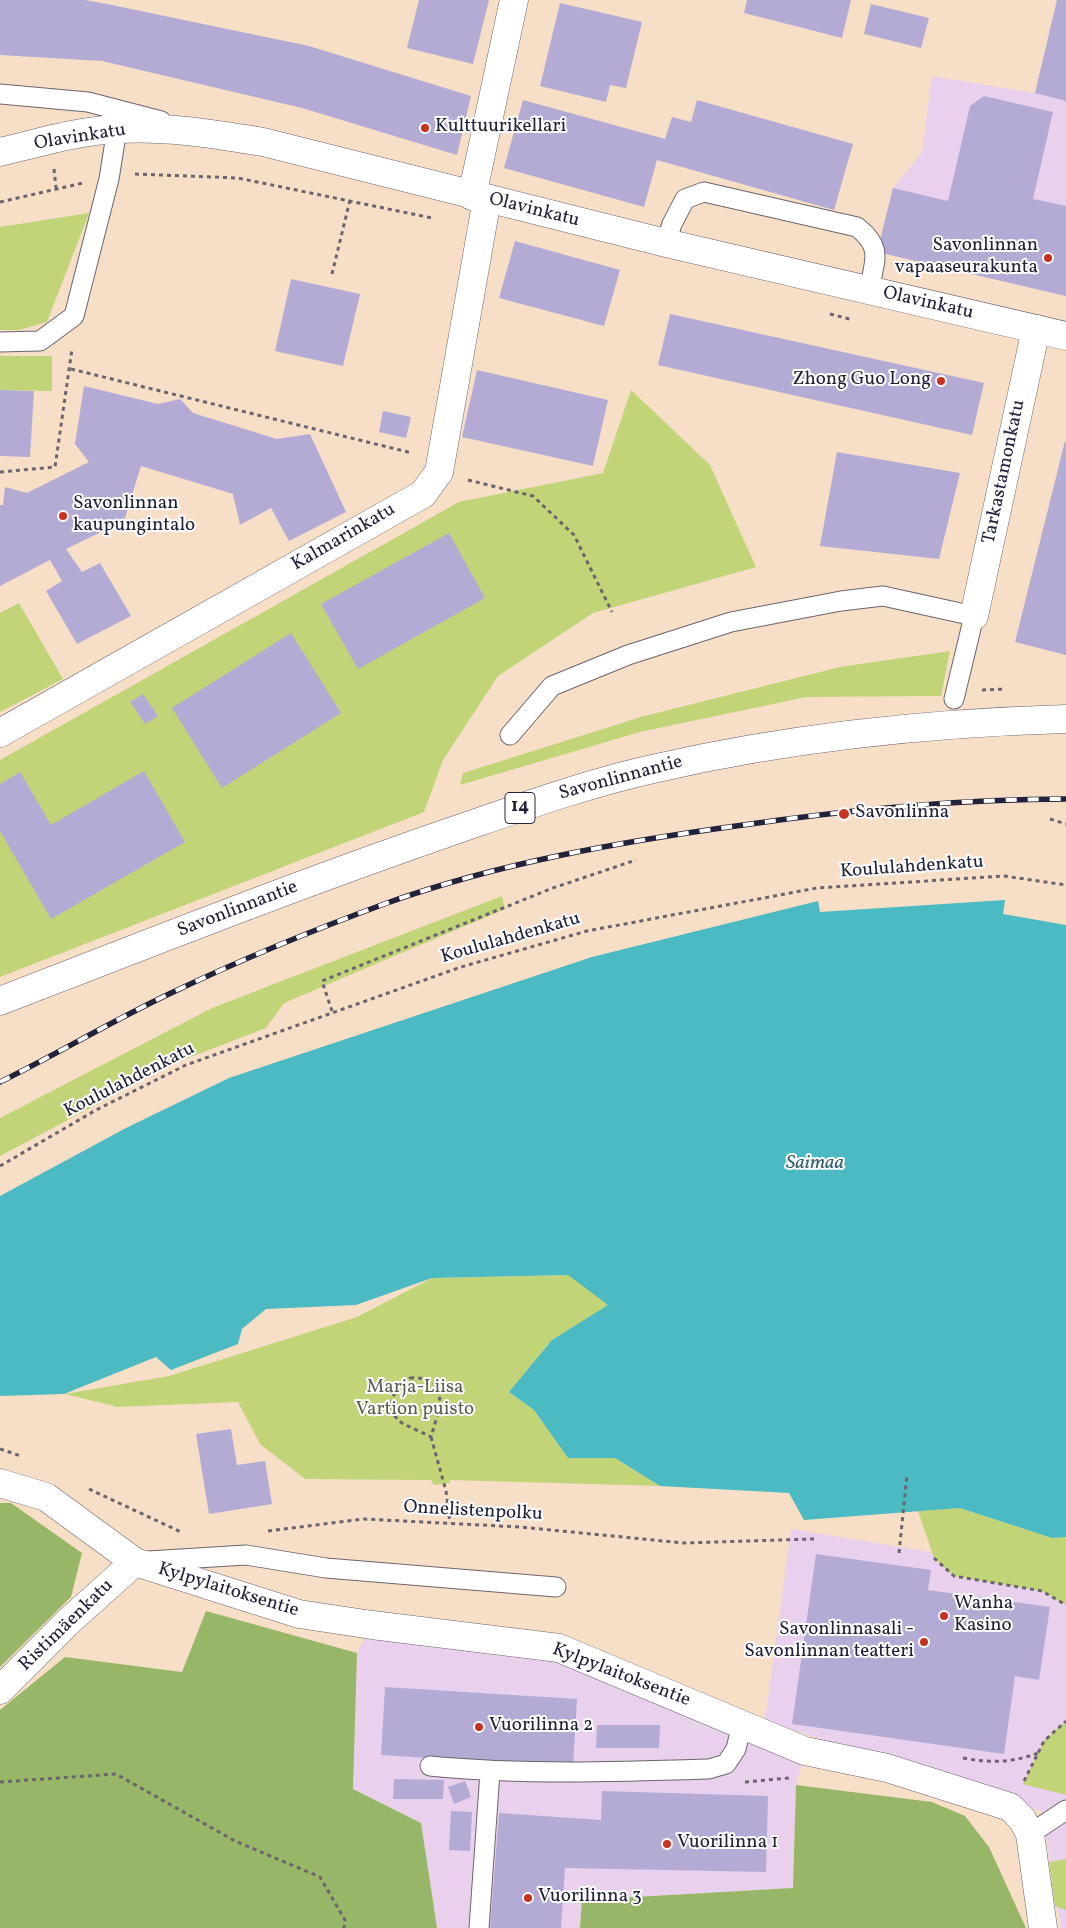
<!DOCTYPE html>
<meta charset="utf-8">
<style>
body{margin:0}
canvas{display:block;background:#f6dfc6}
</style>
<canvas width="1066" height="1928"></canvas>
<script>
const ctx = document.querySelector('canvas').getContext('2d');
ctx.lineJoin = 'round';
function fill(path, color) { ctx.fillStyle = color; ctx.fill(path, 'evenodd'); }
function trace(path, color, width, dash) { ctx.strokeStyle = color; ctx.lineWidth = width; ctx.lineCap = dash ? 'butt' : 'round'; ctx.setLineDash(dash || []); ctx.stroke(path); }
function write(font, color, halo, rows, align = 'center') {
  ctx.font = font + ' Vollkorn,serif'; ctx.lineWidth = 4; ctx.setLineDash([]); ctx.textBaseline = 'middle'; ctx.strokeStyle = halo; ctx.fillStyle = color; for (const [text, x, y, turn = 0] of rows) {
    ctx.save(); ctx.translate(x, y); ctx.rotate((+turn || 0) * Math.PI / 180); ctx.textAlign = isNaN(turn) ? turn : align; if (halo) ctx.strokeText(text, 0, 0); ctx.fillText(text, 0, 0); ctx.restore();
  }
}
fill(new Path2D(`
 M1057 0H1066V296L877 252 893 188 922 152 932 76 1035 93Z
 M791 1529 1052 1572 1066 1580V1928H1061L1042 1811 765 1721Z
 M372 1625 559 1648 805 1751 796 1785 793 1888 582 1900 580 1928H437L421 1823 353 1789 357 1653Z`), '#e9d1ed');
fill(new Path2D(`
 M89 213 47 322 19 330H0V227Z
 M0 356H52V391L0 390Z
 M631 390 710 465 756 567 593 613 498 676 443 760 424 812 0 977V760L459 502 603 473Z
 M19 603 63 679 0 712V613Z
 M950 651 941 696 806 697 640 732 460 785 463 773 641 717 840 667Z
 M502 896 505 909 284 1003 266 1028 175 1063 0 1156V1118L212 1008Z
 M568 1275 609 1305 552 1340 509 1392 534 1410 568 1458H615L660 1486 450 1480V1483L434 1485 431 1480 305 1479 260 1444 238 1402 118 1407 65 1394 169 1376 357 1317 432 1278Z
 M960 1508 1052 1538 1066 1537V1605L1042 1591 954 1576 934 1558 918 1511Z
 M1066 1721V1795L1023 1784 1044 1741Z
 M1066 1859V1910L1055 1906 1049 1862Z`), '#c1d478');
fill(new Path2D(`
 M0 1503H11L82 1553 71 1597 0 1667Z
 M206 1611 357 1653 353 1789 421 1823 437 1928H0V1710L65 1657 182 1672Z
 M796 1785 932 1802 965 1816 989 1847 1026 1928H580L582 1900 793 1888Z`), '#98b668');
fill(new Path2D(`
 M1005 900 1003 914 1066 925V1537L1052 1538 960 1508 804 1520 789 1493 660 1486 615 1458H568L534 1410 509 1392 552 1340 608 1305 568 1275 432 1278 356 1305 266 1309 242 1329 238 1344 171 1370 156 1357 64 1394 0 1396V1196L126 1128 229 1078 592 957 818 901 820 912Z`), '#4bbac2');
fill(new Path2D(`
 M0 0H85L107 4 309 46 471 96 457 155 302 108 102 61 0 55Z
 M419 0H489L473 64 407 48Z
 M747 0H851L842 38 744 13Z
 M1057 0H1066V101L1035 93Z
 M560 3 642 22 626 88 610 85 606 102 540 86Z
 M871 4 929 18 921 48 864 34Z
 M984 96 1053 112 1033 199 1066 206V296L877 252 893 188 948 201 970 106Z
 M523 100 665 139 672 117 691 122 697 100 853 144 834 210 657 160 644 207 504 168Z
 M515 241 620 270 604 326 499 298Z
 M291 279 360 294 343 366 275 351Z
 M670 314 984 383 972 435 658 365Z
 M477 370 608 400 593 466 462 437Z
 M84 386 158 404 180 399 193 413 277 439 310 434 346 512 289 541 271 508 240 525 233 494 141 466 124 521 66 549 82 572 100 563 131 616 77 644 46 591 62 581 50 560 0 586V505H3L5 487 27 493 89 462 75 444Z
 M0 390 34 391 30 457 0 456Z
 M383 411 411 417 406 438 379 432Z
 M1065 441H1066V655L1015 642Z
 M837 452 960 473 939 559 820 546Z
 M449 533 485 598 358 669 321 604Z
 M291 633 341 713 222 788 172 708Z
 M143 694 158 716 145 724 130 702Z
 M144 771 185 842 51 919 0 831V784L20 772 51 825Z
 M231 1429 237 1465 265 1461 272 1504 209 1514 196 1434Z
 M816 1554 931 1570 928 1590 1050 1607 1039 1680 1015 1676 1004 1754 792 1724Z
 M385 1687 577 1699 573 1767 381 1755Z
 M597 1725H660L659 1748H596Z
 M394 1779 444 1780 443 1799H393Z
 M465 1781 471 1797 454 1804 448 1787Z
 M602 1791 768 1796 766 1872 565 1868 561 1928H490L499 1813 601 1820Z
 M451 1811 472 1812 470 1851 449 1850Z`), '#b4abd5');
const lane = new Path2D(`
 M0 94 88 102 161 121
 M666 243 672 224 685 199 704 192 857 227C884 248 874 261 869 291
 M0 342 40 341 74 316 109 179 117 129
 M510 735 552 686 628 655 731 622 841 601 883 596 974 616 954 699
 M148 1561 246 1555 326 1568 556 1587
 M430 1766C523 1775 615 1772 709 1769L726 1764 736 1749 742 1724
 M1030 1834 1066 1810
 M479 1928 490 1772`);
const street = new Path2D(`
 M472 196 514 0
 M974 616 1036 329
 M0 733 423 494 439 472 487 199
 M0 1483 46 1497 135 1562 299 1614 372 1625 559 1648 805 1751 887 1768 1010 1807 1022 1819 1030 1834 1043 1928
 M0 1690 69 1621 135 1562`);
const secondary = new Path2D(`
 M0 152C38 143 78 131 117 129 166 126 214 134 263 142L666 243 1066 336`);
const highway = new Path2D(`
 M0 1001C147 944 294 886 444 834 514 810 584 784 657 768 792 737 928 723 1066 719`);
trace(lane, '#6c646c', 21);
trace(street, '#6c646c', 29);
trace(secondary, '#6c646c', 29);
trace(highway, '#6c646c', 29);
trace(new Path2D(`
 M54 169 56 188
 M135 174 238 178 432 218
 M0 202 83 183
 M332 274 350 200
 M830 314 853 320
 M71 369 412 453
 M0 472 55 467 72 349
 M468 480 533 496 574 535 612 612
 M982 690 1006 689
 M1050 819 1066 824
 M332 1011 322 981 550 889 636 860
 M0 1166 96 1110 186 1065 461 967 587 931 817 888 1004 876 1066 885
 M410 1378C454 1375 438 1412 431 1437 422 1432 411 1428 402 1423 383 1410 393 1387 410 1378Z
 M431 1437 446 1491 450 1523
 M0 1449 21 1456
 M89 1489 181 1532
 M268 1531 364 1519 520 1527 684 1543 814 1539
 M899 1553 907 1475
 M934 1558 954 1576 1042 1591 1066 1605
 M963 1758C990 1763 1012 1763 1038 1753
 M1024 1781 1044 1741 1066 1721
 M0 1782 116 1774 235 1841 320 1877 345 1920 344 1928
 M745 1782 789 1778`), '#6c646c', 3, [4, 4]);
trace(lane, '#fff', 19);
trace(street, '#fff', 28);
trace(secondary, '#fff', 28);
trace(highway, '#fff', 28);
const rail = new Path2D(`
 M0 1082C57 1054 112 1021 169 994 240 960 313 930 387 903 499 863 619 842 736 826 846 810 955 799 1066 799`);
trace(rail, '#22223b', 5.5);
trace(rail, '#fff', 4, [11]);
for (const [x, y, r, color] of [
 [425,128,5,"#c8321e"],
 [1048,258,5,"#c8321e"],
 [941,381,5,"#c8321e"],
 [63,516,5,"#c8321e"],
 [844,814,6,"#c8321e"],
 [944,1616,5,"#c8321e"],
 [924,1642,5,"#c8321e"],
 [479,1727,5,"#c8321e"],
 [667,1844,5,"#c8321e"],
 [528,1898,5,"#c8321e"]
]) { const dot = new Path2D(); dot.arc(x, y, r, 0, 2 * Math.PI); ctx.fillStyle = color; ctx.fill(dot); trace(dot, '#fff', 2); }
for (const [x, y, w] of [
 [520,808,30]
]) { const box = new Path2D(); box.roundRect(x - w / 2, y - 15.5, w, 31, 4); ctx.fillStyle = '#fff'; ctx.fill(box); trace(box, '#22223b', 1); }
write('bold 18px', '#22223b', null, [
 ["14",520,808]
]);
write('19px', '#22223b', '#fff', [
 ["Kulttuurikellari",435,128],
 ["Savonlinnan",1038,247,"right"],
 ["vapaaseurakunta",1038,269,"right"],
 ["Zhong Guo Long",931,381,"right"],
 ["Savonlinnan",73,505],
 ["kaupungintalo",73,527],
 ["Savonlinna",855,814],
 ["Wanha",954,1605],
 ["Kasino",954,1627],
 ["Savonlinnasali -",914,1631,"right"],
 ["Savonlinnan teatteri",914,1653,"right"],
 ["Vuorilinna 2",489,1727],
 ["Vuorilinna 1",677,1844],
 ["Vuorilinna 3",538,1898]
], 'left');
write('19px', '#22223b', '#fff', [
 ["Olavinkatu",80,138,-9],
 ["Olavinkatu",534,211,14],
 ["Olavinkatu",928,304,13],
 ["Tarkastamonkatu",1005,472,-78],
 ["Kalmarinkatu",344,538,-30],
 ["Savonlinnantie",621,779,-15],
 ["Koululahdenkatu",912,868,-4],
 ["Savonlinnantie",238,910,-21],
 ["Koululahdenkatu",511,939,-16],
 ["Koululahdenkatu",130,1081,-27],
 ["Onnelistenpolku",473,1512,3],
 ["Kylpylaitoksentie",228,1591,17],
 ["Ristimäenkatu",67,1626,-44],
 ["Kylpylaitoksentie",621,1676,21]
]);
write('19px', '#5a6050', '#fff', [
 ["Marja-Liisa",415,1389],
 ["Vartion puisto",415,1411]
]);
write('italic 20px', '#325f71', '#fff', [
 ["Saimaa",815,1164]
]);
</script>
